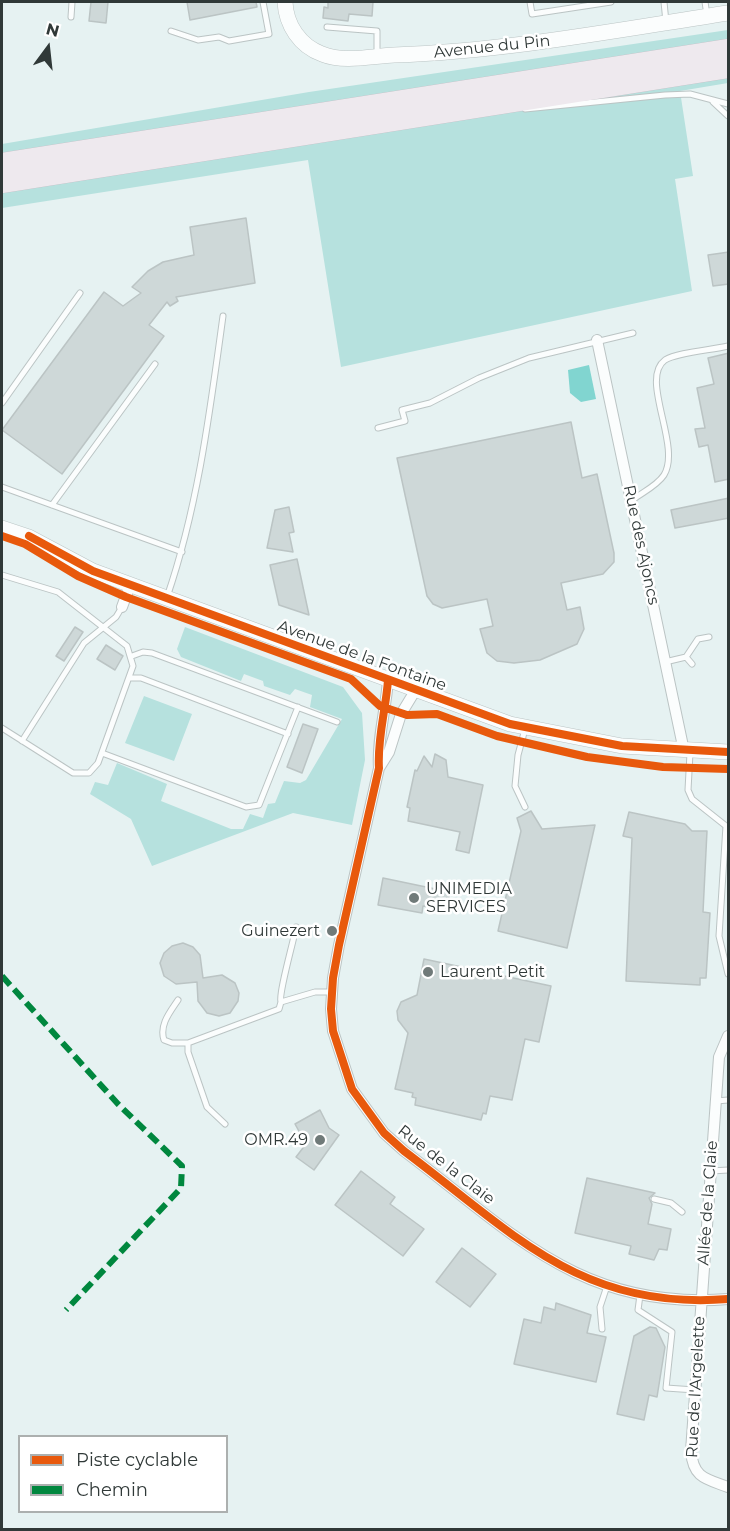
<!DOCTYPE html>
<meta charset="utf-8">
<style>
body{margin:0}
#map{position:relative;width:730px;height:1531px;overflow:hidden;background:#e6f2f2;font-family:Montserrat,sans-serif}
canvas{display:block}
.frame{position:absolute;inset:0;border:3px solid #303938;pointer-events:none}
.legend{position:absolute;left:18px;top:1435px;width:210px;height:78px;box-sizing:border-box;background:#fff;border:2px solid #acb0af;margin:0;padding:8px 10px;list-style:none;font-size:18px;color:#303938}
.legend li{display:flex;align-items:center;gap:12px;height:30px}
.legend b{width:30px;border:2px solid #acb0af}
.north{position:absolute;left:18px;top:18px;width:60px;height:60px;-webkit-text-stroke:4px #fff;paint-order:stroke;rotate:15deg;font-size:16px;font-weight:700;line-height:24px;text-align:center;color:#303938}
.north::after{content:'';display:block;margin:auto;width:21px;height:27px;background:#303938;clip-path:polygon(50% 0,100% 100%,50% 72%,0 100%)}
</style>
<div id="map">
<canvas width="730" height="1531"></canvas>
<div class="frame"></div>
<ul class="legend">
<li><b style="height:8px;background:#e8590c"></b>Piste cyclable</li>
<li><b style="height:8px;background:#00873e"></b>Chemin</li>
</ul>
<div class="north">N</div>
</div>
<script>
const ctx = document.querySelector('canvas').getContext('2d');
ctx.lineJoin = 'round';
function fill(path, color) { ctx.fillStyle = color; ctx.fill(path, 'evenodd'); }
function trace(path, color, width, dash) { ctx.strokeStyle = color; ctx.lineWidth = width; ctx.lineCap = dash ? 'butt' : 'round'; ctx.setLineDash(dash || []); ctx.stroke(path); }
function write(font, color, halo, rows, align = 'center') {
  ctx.font = font + ' Montserrat,sans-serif'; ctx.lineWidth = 5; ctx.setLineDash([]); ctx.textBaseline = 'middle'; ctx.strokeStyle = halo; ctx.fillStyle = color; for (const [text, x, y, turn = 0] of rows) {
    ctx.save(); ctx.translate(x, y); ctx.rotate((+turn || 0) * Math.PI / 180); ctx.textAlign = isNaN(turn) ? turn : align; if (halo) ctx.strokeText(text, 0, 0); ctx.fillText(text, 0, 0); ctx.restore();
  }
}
fill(new Path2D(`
 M728 30V83L680 91 693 176 675 179 692 291 341 367 308 160 2 208V144L309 92Z
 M185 627 343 687 362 713 365 760 352 825 293 813 152 866 131 819 90 794 95 782 108 785 117 763 167 784 161 801 231 829H243L250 814 263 818 268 804 275 803 284 781 300 783 306 780 342 719 310 707 312 695 295 689 290 695 264 686 263 681 244 674 241 681 181 657 177 649Z
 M144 696 192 714 174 761 125 743Z`), '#b6e1de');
fill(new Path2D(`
 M589 365 596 399 581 402 570 393 568 370Z`), '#81d5d0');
const building = new Path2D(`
 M91 2H108L106 23 89 21Z
 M187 2H256L257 7 190 20Z
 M328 2H373L372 16 349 14 348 21 323 18 324 7 328 8Z
 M246 218 255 283 176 297 178 301 170 306 167 302 149 325 164 336 62 474 2 430 104 292 123 306 141 293 132 287 148 271 163 262 194 255 190 227Z
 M729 252V284L713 286 708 255Z
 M729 353V479L715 482 708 445 699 447 695 429 705 428 697 388 714 384 708 358Z
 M571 422 582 478 597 474 614 553V562L603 574 561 583 567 610 580 607 584 629 577 644 540 660 514 663 497 661 487 653 480 629 493 626 487 599 442 608 433 604 427 596 397 458Z
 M729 498V518L675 528 671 510Z
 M289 507 294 532 289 533 293 552 267 548 275 510Z
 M297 559 309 615 279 605 270 565Z
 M75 627 83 632 64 661 56 656Z
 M106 645 123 656 115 670 97 659Z
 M303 724 318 729 302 773 287 767Z
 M435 754 446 760 448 777 483 785 469 853 456 850 460 832 408 821 410 808 407 807 415 770 417 771 424 756 432 767Z
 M531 811 542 829 595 825 567 948 498 931 521 831 517 818Z
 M629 812 685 824 692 831H707L703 912 710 913 706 978H700V985L626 981 632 838 623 836Z
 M383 878 450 892 446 911 423 906 422 913 378 905Z
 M183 943 193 947 200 955 203 978 222 975 235 983 239 993 238 1001 230 1013 219 1016 207 1013 198 1001 197 982 176 984 164 976 160 963 164 953 172 946Z
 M424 959 551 986 539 1042 525 1039 512 1100 490 1096 486 1114 483 1113 481 1120 415 1105 416 1098 412 1097 413 1093 395 1089 408 1033 398 1020 397 1011 401 1002 417 995Z
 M320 1110 329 1128 339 1135 314 1170 296 1157 306 1144 295 1124Z
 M361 1171 395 1197 390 1204 424 1229 403 1256 335 1205Z
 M587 1178 655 1193 649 1198 652 1204 648 1224 671 1229 667 1250 659 1249 654 1260 629 1254 631 1246 575 1233Z
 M462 1248 496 1274 470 1307 436 1282Z
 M556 1303 591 1315 587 1333 606 1337 596 1382 514 1364 524 1319 541 1323 544 1307 555 1310Z
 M650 1327 656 1328 665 1347 657 1397 649 1395 644 1420 617 1414 634 1336Z`);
fill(building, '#ced8d8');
trace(building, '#bbc4c4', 1.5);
const lane = new Path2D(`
 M530 2 532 14 611 2
 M664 2 666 22
 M705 2 707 15
 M71 17 72 2
 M327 27 377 31V54
 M171 31 198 40 219 37 229 41 269 34 263 2
 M713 102 728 116
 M525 109 665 95 690 94 728 104
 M2 403 80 293
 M378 428 405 421 402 410 430 403 479 378 529 358 633 333
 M2 487 182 552
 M631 501C641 493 657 486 664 475 682 446 639 379 665 360 678 352 712 350 728 346
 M52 505 155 364
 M2 575 58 592 127 646 133 666 98 763 89 773H73L2 728
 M167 597C198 507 210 411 223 316
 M132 656 143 652 152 653 337 722
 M686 657 698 639 709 637
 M665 662 686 657 692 664
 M130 678H141L288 734
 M525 729 518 755 515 786 525 807
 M22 741 84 643 116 617 122 607
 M102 753 246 807 259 805 298 707
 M690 753 688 790 692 799 726 826 719 936 728 974
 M296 927C294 940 278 995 281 1002L315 992H332
 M178 1000C170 1012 159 1025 164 1040L172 1043H188
 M716 1101 728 1100
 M225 1124 207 1107 188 1052V1043L279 1009 281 1002
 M711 1171 728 1170
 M654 1199 671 1203 682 1212
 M640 1295 638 1310 672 1332 666 1388 695 1390
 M602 1329 600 1307 607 1286`);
const street = new Path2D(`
 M597 340 684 751
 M122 607 130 585
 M388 680C386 709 377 739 379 768L339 945 333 978 331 1009 333 1031 352 1089 384 1133 404 1151C512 1232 581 1311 728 1299
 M379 768 389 752 401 714 415 691
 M728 1036 719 1057 691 1451C693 1478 706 1479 728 1487`);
const secondary = new Path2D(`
 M285 2C286 25 300 46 322 54 344 63 372 56 394 55 507 51 617 30 728 13
 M2 528 29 537 93 571 510 724 622 746 728 752`);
const highway = new Path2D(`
 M2 163 728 49
 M2 183 728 68`);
trace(lane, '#bbc4c4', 7);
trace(street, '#bbc4c4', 12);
trace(secondary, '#bbc4c4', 16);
trace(highway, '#bfbdc3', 21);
trace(lane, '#fbfdfd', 5);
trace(street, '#fbfdfd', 10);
trace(secondary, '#fbfdfd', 15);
trace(highway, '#eee9ee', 20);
trace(new Path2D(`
 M2 976 118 1104 182 1166 181 1188 66 1310`), '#00873e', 6, [12, 6]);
trace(new Path2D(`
 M2 536 25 544 78 576 126 597 351 679 380 706 407 715 437 714 497 736 587 757 663 767 728 769
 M29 536 93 571 510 724 622 746 728 752
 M388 680C386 709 377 739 379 768L339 945 333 978 331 1009 333 1031 352 1089 384 1133 404 1151C512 1232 581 1311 728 1299`), '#e8590c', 8);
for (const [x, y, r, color] of [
 [414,898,6,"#707a79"],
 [332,931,6,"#707a79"],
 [428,972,6,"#707a79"],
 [320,1140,6,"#707a79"]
]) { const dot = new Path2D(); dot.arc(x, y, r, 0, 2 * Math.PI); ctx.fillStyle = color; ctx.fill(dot); trace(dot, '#fff', 2); }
write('16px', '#303938', '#fff', [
 ["Avenue du Pin",492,47,-6],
 ["Rue des Ajoncs",641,545,78],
 ["Avenue de la Fontaine",362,656,20],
 ["Rue de la Claie",446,1165,38],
 ["Allée de la Claie",708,1203,-86],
 ["Rue de l'Argelette",696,1387,-87]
]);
write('16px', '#303938', '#fff', [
 ["UNIMEDIA",426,889],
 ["SERVICES",426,907],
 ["Guinezert",320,931,"right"],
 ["Laurent Petit",440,972],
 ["OMR.49",308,1140,"right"]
], 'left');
</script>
